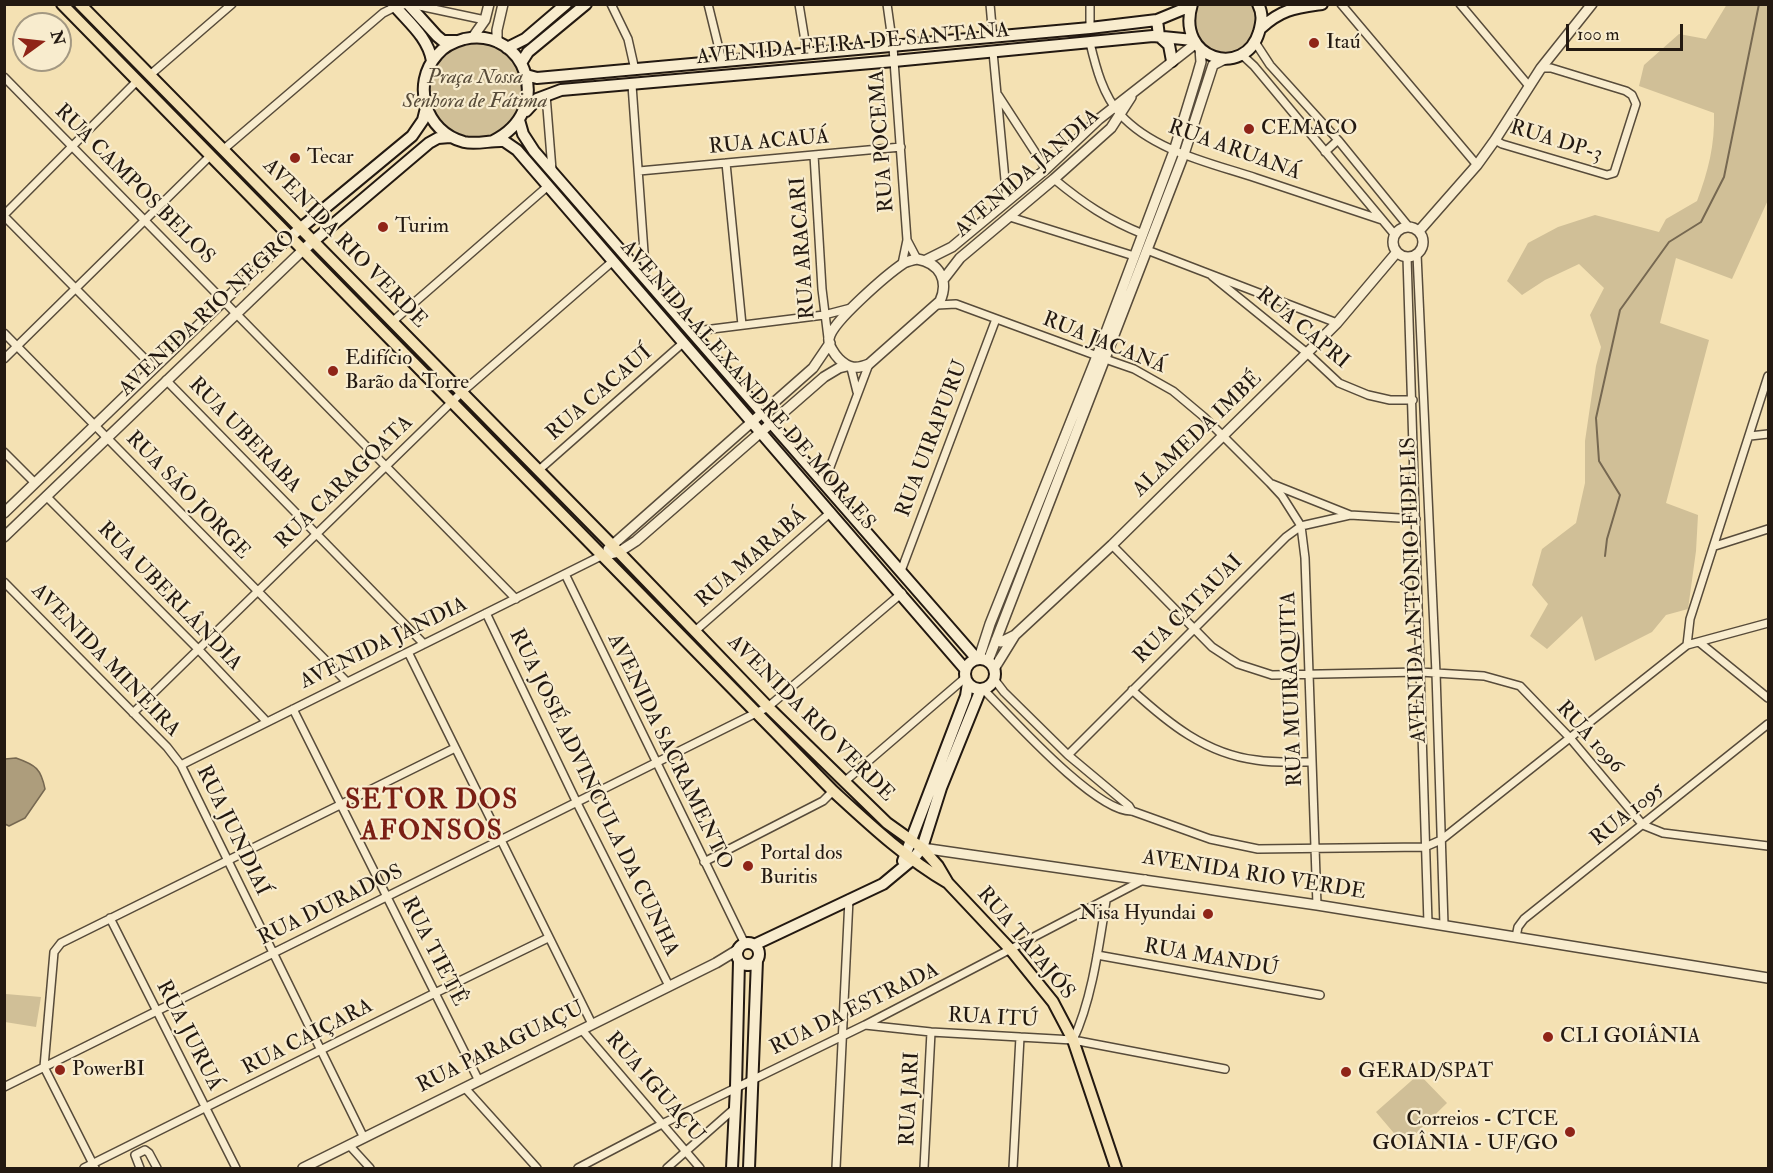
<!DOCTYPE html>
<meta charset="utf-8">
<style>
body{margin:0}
#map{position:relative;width:1773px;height:1173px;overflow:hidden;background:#f4e1b3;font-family:"IM FELL Double Pica",serif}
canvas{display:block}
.frame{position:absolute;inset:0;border:6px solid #231911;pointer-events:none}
.north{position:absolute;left:12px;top:12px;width:60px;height:60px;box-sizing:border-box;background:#f8ecce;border:2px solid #a39882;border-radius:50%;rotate:75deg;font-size:16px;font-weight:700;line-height:24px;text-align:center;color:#231911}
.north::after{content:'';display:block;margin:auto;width:21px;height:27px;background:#8f2418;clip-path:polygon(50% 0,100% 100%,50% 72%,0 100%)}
.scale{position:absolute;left:1566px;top:24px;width:117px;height:27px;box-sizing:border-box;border:3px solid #231911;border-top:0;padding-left:8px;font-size:18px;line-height:21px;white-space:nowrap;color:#231911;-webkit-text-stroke:4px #f8ecce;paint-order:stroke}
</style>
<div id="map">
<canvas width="1773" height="1173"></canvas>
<div class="frame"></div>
<div class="north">N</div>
<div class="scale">100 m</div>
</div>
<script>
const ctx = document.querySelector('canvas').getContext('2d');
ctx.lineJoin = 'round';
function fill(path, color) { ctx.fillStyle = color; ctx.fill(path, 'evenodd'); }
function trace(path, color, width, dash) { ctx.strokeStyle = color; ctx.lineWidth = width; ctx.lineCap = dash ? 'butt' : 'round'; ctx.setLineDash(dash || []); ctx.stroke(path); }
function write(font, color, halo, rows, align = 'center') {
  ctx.font = font + ' "IM FELL Double Pica",serif'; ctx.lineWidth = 4.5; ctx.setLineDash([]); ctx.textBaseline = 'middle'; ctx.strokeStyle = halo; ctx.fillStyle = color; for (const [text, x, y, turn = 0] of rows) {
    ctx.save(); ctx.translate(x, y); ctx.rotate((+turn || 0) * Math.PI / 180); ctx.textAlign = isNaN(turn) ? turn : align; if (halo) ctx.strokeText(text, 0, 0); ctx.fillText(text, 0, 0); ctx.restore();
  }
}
fill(new Path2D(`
 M1199 4 1252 5C1271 42 1218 71 1199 36 1193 25 1194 15 1199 4Z
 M1727 4 1768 5V200L1732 279 1676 258 1660 323 1709 340 1666 503 1698 515 1696 551 1688 609 1666 615 1652 632 1595 661 1582 616 1547 649 1530 636 1548 604 1532 585 1542 549 1576 523 1585 483V441L1596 366 1601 347 1590 315 1604 288 1579 264 1545 280 1522 295 1507 281 1528 243 1558 227 1595 215 1659 232 1666 219 1697 201C1708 172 1715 145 1714 113L1639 86 1644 65 1679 34 1706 39Z
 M428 91a48 48 0 1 1 96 0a48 48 0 1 1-96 0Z
 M5 974 6 994 41 997 36 1027 5 1022Z
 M1419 1074 1447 1103 1404 1145 1376 1112Z`), '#d0bf97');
const water = new Path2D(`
 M16 758C36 765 41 769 45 789L25 818 9 826 5 824V759Z`);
fill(water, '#ad9d7c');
trace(water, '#766851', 1.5);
trace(new Path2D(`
 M1605 556 1607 539 1620 495 1599 461 1596 418 1620 310 1669 242 1701 222 1724 177 1759 4`), '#766851', 2);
const minor = new Path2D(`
 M410 4 485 20
 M611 4 628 39 635 70
 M708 4 722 61
 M799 4 807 53
 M887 4 893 47 907 240 902 264
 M990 4 993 38
 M1090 4V28
 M1341 4 1477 165
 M1460 4 1529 86
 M1255 42 1270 65 1338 140 1408 226
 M1090 43C1096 68 1103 95 1120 114 1153 151 1211 163 1256 178 1298 192 1340 206 1382 220
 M993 52 1007 201
 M1241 54 1254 66 1395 235
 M150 75 232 4
 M4 77 516 599
 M632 85 646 280
 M546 95 552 170
 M998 95 1046 169
 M1495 140 1502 144 1607 175 1614 173 1636 104 1632 95 1626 91 1551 68H1541
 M224 149 383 13 395 7 407 4
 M1325 152 1338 140
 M814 155 822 289 828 338
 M726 163 742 325
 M639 171 901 147
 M1054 179C1083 203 1108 220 1143 234
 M4 215 137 81
 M4 216 154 368
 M1010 217 1134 256
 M907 240 917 259
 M1147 250 1337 323
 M1417 254 1436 673 1444 925
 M1407 257 1428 923
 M1212 276 1307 353 1339 383 1368 395 1390 400H1413
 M937 305 956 304 1111 361 1134 369 1173 391 1204 417 1270 483 1282 496 1301 526 1305 558 1317 905
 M392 322 548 186
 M691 329 704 330 824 315 851 308
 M4 333 347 682
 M4 359 210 156
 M851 368 857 392
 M166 380 424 644
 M1750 436 1768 434
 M4 452 35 483
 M539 470 684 342
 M824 483 869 364
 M1272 484 1350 515 1416 519
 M46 496 198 649 267 722
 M1112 545 1212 647 1238 664 1272 675 1420 672 1484 676 1520 686 1570 738 1643 825 1663 833 1768 846
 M1715 546 1768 529
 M901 571 996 319
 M565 574 745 944
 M4 582 167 747 181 765 364 1138
 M486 613 577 803 669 986
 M695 631 831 512
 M1699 642 1768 698
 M1687 645 1690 619 1768 376
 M408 652 592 1024
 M994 679 1004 692 1068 755 1129 806 1132 811
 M983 689C1010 716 1096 813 1132 811L1210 839 1258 849 1425 847 1441 840 1687 645 1768 623
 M1132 690C1168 723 1206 754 1256 760 1274 763 1294 762 1312 762
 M293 709 479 1081
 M133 713 462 392 613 261
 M1068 755 1286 537 1301 526 1350 515
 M181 765 603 555
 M844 782 965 678
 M704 862 823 801 833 791
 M110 918 236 1168
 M1516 937 1518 927 1524 919 1768 724
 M1097 955 1320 995
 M865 1025 931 1032 1073 1040 1225 1069
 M582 1030 700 1168
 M1073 1040C1092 1000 1099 945 1106 901
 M44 1067 54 952 61 943 455 748
 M44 1067 95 1168
 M4 1087 768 707 902 593
 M465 1088 537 1168
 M349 1145 370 1168
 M84 1168 435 993 548 938
 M140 1168 135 1155 145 1150 149 1153 157 1168
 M578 1168 662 1124 865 1025 1145 879
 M667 1168 735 1108
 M836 1168 849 899
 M924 1168 931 1032
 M1013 1168 1020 1037`);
const tertiary = new Path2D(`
 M473 37 485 20 489 4
 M497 42V30L503 4
 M1393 242a15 15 0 1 1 30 0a15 15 0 1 1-30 0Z
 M1419 231 1477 165 1495 140 1541 68 1592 4
 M917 259C940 263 949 281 940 301L869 364C857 369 849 369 839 359 835 355 828 345 829 339 831 322 889 273 904 263 908 261 912 260 917 259Z
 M926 260 952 247 1046 169 1099 119 1195 44
 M943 280 960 258 1054 179 1111 128 1131 97
 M4 513 290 237
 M4 537 303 250
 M608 549 813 368 830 343
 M604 555 619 552 636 541 824 377 839 368 847 366
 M996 640 1001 642 1015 635 1112 545 1307 353 1337 323 1397 252
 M979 658 990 624 1097 356 1174 151 1197 76 1201 62 1200 48
 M988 661 1184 154 1213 65 1225 59
 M994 669 1015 635
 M922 848 1317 905 1768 978
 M303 1168 716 963 739 949`);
const secondary = new Path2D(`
 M393 4C408 22 428 37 432 61
 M408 4 437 36 443 41H456
 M1192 4C1175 60 1245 79 1259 32 1262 21 1263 14 1258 4
 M1157 20 1159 36 1169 45 1172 61
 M1261 28C1282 9 1295 8 1322 4
 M507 48 525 39 566 4
 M521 63 528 52 586 4
 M526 75 537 78 1090 28 1157 20 1191 6
 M526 111 537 99 561 90 894 61 1153 36 1193 40
 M519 120 523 134 534 151 977 659
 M493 141C555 111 527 26 464 39 453 42 444 46 437 55 411 84 425 132 464 142 477 145 491 140 504 141L517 150 965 669
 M290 237 412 136 423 120 426 108
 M303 250 429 143 438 138 450 137
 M965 674a15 15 0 1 1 30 0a15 15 0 1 1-30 0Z
 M903 861 966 696 968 683
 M737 954a11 11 0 1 1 22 0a11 11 0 1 1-22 0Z
 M754 945 883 884 913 859 922 848 941 788 981 689
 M732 1168 736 1087 739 961
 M749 1168 757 960`);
const primary = new Path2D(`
 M62 4 833 791C869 824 905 858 948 883
 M80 4 611 544 768 707 887 823 922 848 938 866 948 883 1011 950 1053 1002 1073 1040 1116 1168`);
trace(minor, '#574b3a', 10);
trace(tertiary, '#574b3a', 12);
trace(secondary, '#231911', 14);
trace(primary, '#231911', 14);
trace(minor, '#f8ecce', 7);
trace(tertiary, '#f8ecce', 9);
trace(secondary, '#f8ecce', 10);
trace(primary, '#f4e1b3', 10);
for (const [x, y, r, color] of [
 [1314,43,6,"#8f2418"],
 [1249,129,6,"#8f2418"],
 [295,158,6,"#8f2418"],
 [383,227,6,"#8f2418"],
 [333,371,6,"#8f2418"],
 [748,866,6,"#8f2418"],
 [1208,914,6,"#8f2418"],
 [1548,1037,6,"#8f2418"],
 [60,1070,6,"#8f2418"],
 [1346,1072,6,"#8f2418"],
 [1570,1132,6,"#8f2418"]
]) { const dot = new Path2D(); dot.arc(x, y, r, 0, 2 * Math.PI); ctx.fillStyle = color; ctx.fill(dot); trace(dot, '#f8ecce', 2); }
write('21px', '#231911', '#f8ecce', [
 ["Itaú",1326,43],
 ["CEMACO",1261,129],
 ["Tecar",307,158],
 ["Turim",395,227],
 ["Edifício",345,359],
 ["Barão da Torre",345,383],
 ["Portal dos",760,854],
 ["Buritis",760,878],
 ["Nisa Hyundai",1196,914,"right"],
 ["CLI GOIÂNIA",1560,1037],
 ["PowerBI",72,1070],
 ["GERAD/SPAT",1358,1072],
 ["Correios - CTCE",1558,1120,"right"],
 ["GOIÂNIA - UF/GO",1558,1144,"right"]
], 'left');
write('21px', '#231911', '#f8ecce', [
 ["AVENIDA FEIRA DE SANTANA",853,45,-5],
 ["RUA POCEMA",883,141,-94],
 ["RUA DP-3",1556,142,17],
 ["RUA ACAUÁ",769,143,-5],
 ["RUA ARUANÁ",1234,151,20],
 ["AVENIDA JANDIA",1028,174,-41],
 ["RUA CAMPOS BELOS",134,185,45],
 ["AVENIDA RIO VERDE",344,244,46],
 ["RUA ARACARI",804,248,-94],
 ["AVENIDA RIO NEGRO",208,314,-43],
 ["RUA CAPRI",1302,329,40],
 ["RUA JACANÁ",1104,344,22],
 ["AVENIDA ALEXANDRE DE MORAES",747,386,49],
 ["RUA CACAUÍ",600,394,-41],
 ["ALAMEDA IMBÉ",1198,435,-44],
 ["RUA UBERABA",244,436,46],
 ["RUA UIRAPURU",933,439,-69],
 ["RUA CARAGOATA",345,483,-44],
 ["RUA SÃO JORGE",187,496,46],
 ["RUA MARABÁ",752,559,-41],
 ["AVENIDA ANTÔNIO FIDELIS",1415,590,-92],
 ["RUA UBERLÂNDIA",169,597,46],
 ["RUA CATAUAI",1189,610,-45],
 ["AVENIDA JANDIA",384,644,-26],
 ["AVENIDA MINEIRA",105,661,46],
 ["RUA MUIRAQUITA",1293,689,-92],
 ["AVENIDA RIO VERDE",810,719,45],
 ["RUA 1096",1589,738,48],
 ["AVENIDA SACRAMENTO",669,752,64],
 ["RUA JOSÉ ADVINCULA DA CUNHA",593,793,64],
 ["RUA 1095",1628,815,-39],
 ["RUA JUNDIAÍ",232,831,64],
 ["AVENIDA RIO VERDE",1254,876,9],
 ["RUA DURADOS",331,906,-26],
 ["RUA TAPAJÓS",1025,944,50],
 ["RUA TIETÊ",433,952,63],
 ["RUA MANDÚ",1211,959,10],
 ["RUA DA ESTRADA",855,1010,-26],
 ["RUA ITÚ",993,1019,3],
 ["RUA JURUÁ",188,1036,63],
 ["RUA CAIÇARA",308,1038,-27],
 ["RUA PARAGUAÇU",501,1048,-26],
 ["RUA IGUAÇU",654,1088,49],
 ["RUA JARI",911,1099,-87]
]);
write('italic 21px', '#574b39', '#f8ecce', [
 ["Praça Nossa",475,78],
 ["Senhora de Fátima",475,102]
]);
ctx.letterSpacing = '1.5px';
write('bold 27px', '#7a1f14', '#f8ecce', [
 ["SETOR DOS",432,802],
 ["AFONSOS",432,833]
]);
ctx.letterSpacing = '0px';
</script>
